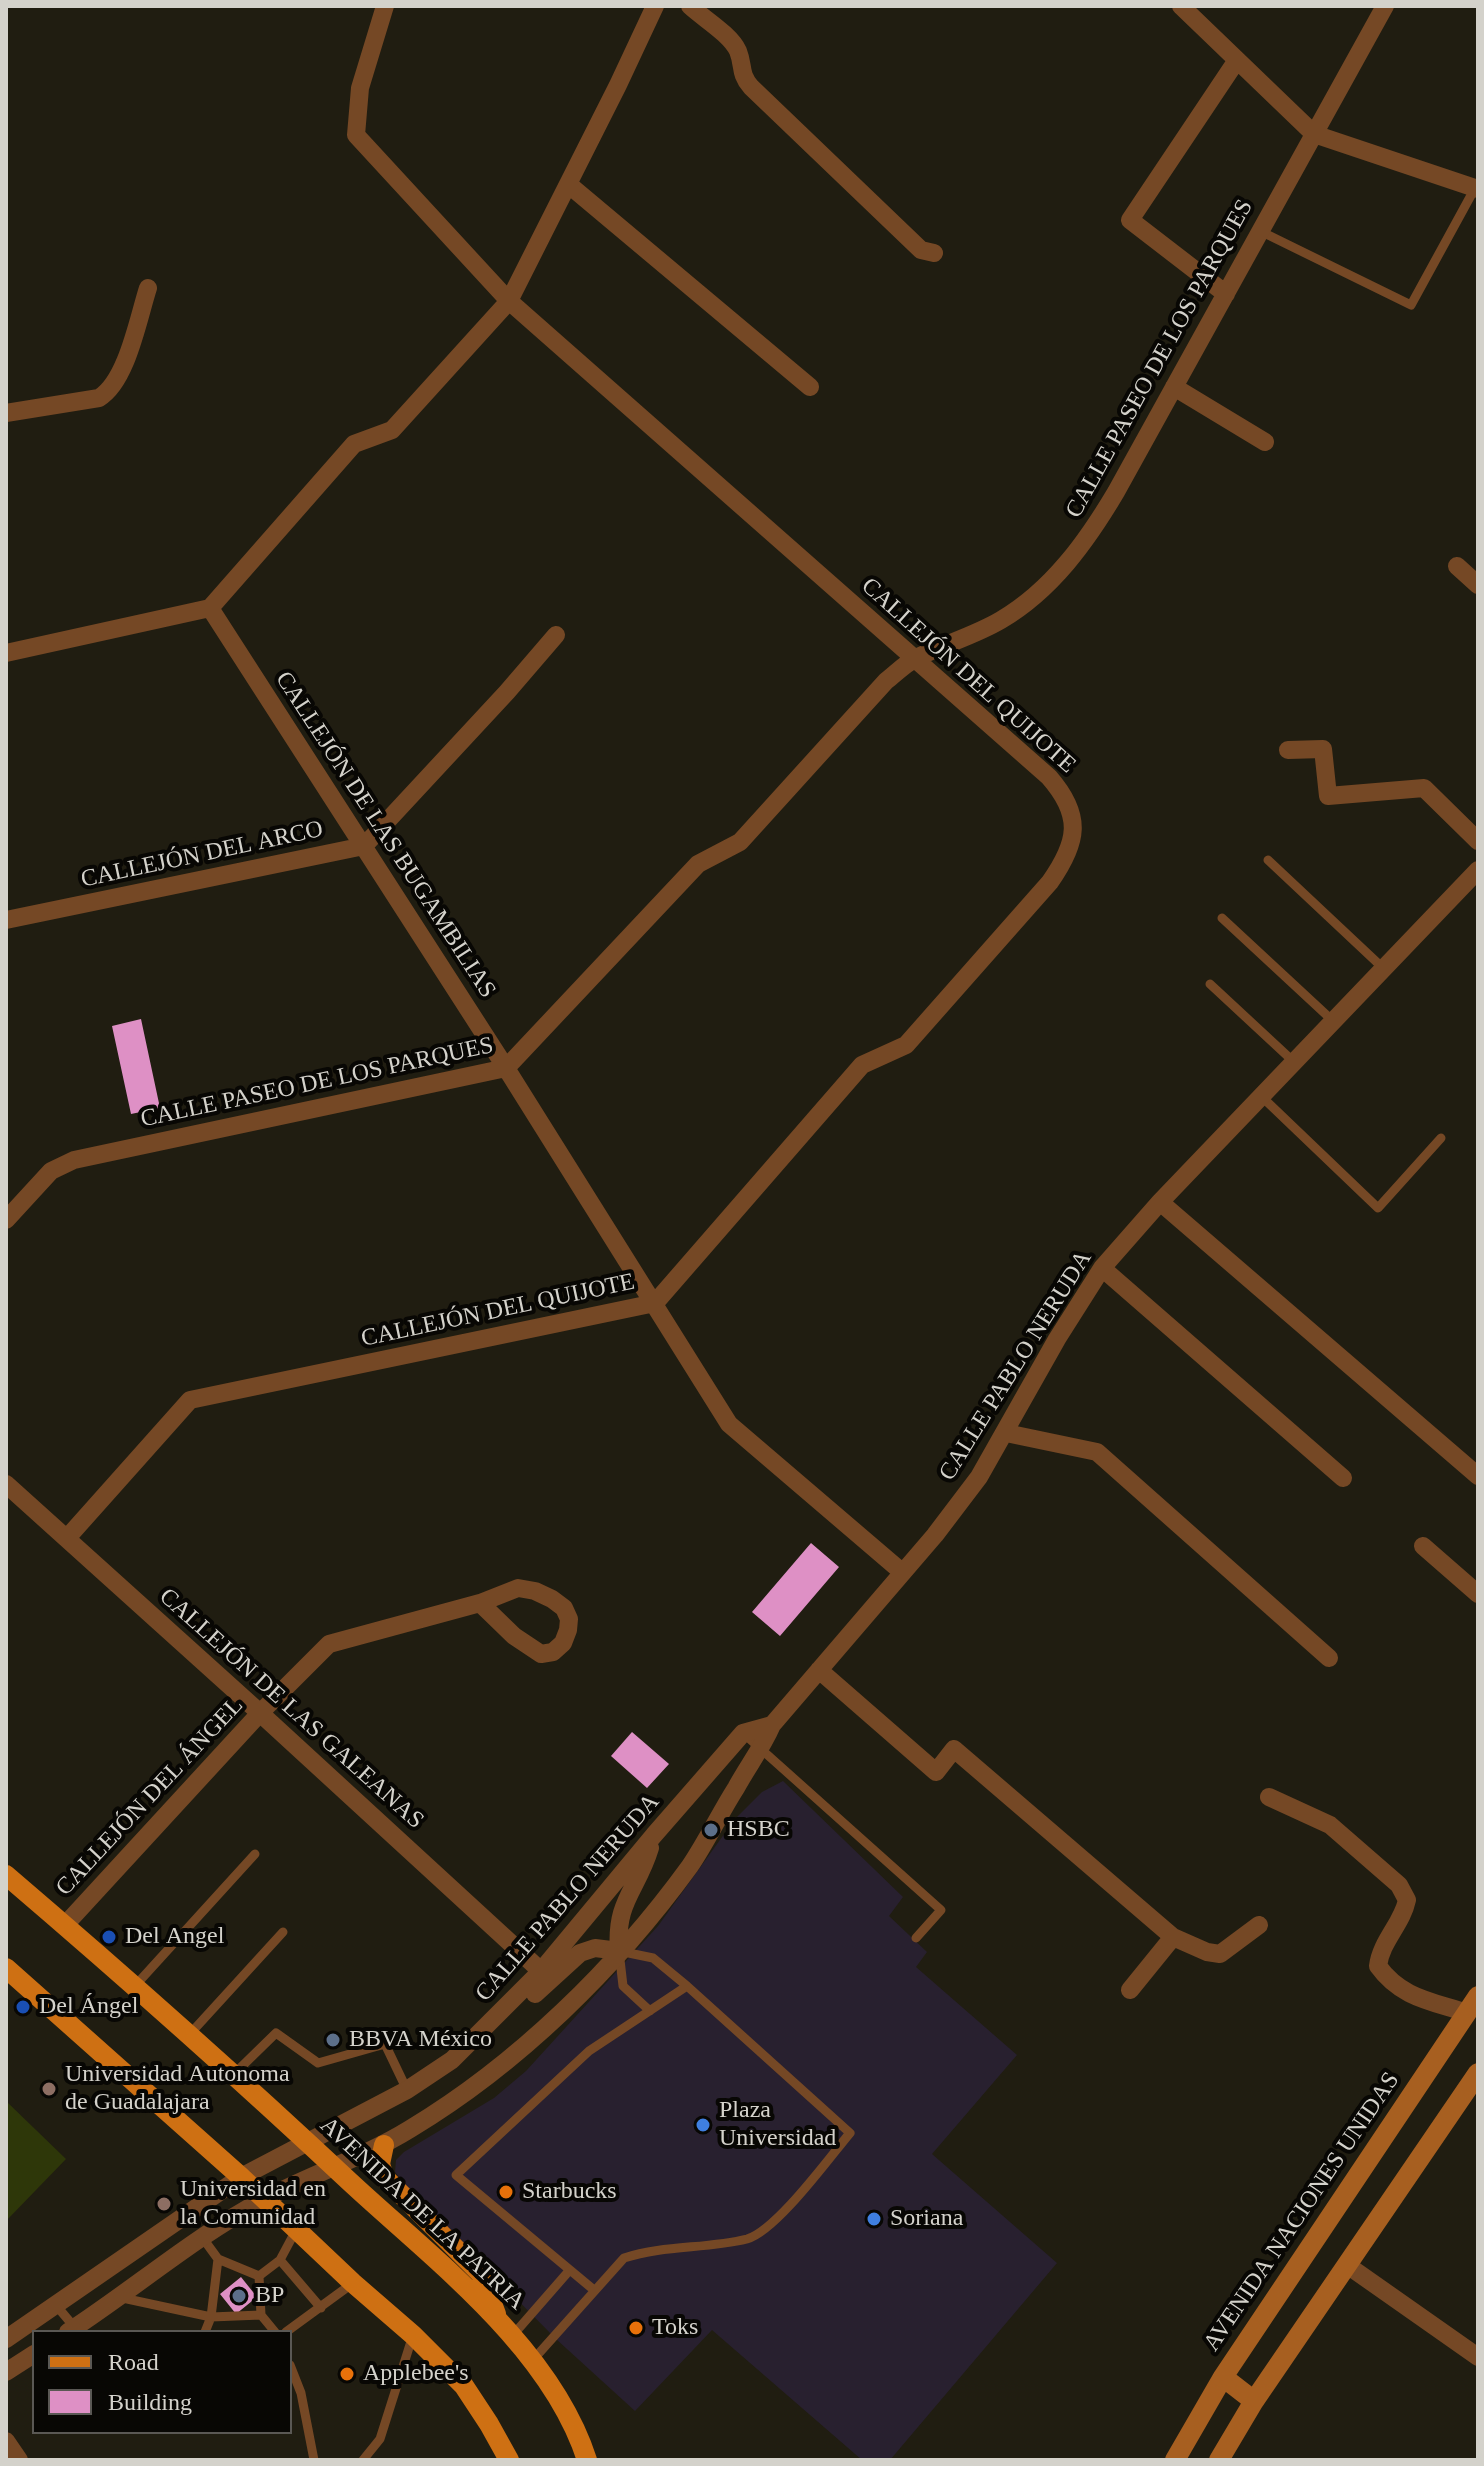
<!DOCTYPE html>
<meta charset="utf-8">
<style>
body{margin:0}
#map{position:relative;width:1484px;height:2466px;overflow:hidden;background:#201d11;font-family:"Times New Roman",serif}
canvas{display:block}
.frame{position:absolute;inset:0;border:8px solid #d4d2cb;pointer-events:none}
.legend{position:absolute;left:32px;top:2330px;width:260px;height:104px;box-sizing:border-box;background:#080704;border:2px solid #5a5854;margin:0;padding:10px 14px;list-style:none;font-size:24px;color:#d4d2cb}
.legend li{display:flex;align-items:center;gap:16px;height:40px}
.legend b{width:40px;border:2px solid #5a5854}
</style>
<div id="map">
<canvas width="1484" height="2466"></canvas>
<div class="frame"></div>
<ul class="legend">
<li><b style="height:10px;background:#ce7013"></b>Road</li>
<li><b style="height:22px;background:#de90c5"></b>Building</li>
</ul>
</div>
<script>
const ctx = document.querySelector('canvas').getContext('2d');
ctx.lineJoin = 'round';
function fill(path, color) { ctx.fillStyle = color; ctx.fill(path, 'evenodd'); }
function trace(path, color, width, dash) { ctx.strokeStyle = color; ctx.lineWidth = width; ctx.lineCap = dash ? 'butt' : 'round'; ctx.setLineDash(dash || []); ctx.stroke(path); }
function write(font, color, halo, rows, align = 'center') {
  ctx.font = font + ' "Times New Roman",serif'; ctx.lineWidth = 8; ctx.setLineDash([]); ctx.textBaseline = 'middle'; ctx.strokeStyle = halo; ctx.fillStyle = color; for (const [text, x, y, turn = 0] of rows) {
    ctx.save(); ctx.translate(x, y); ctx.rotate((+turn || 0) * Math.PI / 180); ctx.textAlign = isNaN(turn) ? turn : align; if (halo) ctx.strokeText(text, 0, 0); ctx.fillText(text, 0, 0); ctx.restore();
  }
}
fill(new Path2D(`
 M783 1781 903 1897 889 1916 927 1952 916 1967 1017 2055 932 2154 1057 2263 890 2460H862L712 2330 635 2411 556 2339 408 2189 395 2172 396 2160 404 2152 494 2098 526 2071 658 1926 735 1819 762 1792Z`), '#28202f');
fill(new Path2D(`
 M6 2101 66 2159 6 2221Z`), '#2e3709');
fill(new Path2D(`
 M141 1019 160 1108 131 1114 112 1026Z
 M811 1543 839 1567 780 1636 752 1612Z
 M632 1732 669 1764 647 1788 611 1756Z
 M241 2277 257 2297 236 2314 220 2294Z`), '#de90c5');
trace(new Path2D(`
 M1260 231 1411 305 1475 188
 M1268 860 1383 968
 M1222 918 1333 1021
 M1210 984 1294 1062
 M1261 1096 1378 1208 1441 1138
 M743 1733 941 1910 916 1938
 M134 1987 255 1854
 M650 2011 623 1986 619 1951 653 1958 687 1986
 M189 2035 283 1932
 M233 2075 276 2033 318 2063 385 2044 407 2090
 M202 2237 218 2259 211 2317 205 2332
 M218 2259 259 2276
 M280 2260 321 2308
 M118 2297 211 2317 261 2315
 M55 2304 76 2329
 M275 2332 261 2315 259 2276 280 2260 296 2230
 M286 2332 353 2283
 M513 2335 568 2272
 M532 2361 624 2258C664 2245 706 2249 747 2239 776 2231 829 2158 850 2133L687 1986 589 2051 456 2175 594 2290
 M290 2365 301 2393 314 2460
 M363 2460 380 2439 413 2335`), '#754825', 9);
trace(new Path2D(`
 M690 6C704 19 730 34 738 51 744 66 739 73 751 87L921 250 934 253
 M1181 6 1314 134 1478 189
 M568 184 810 387
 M1226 294 1130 220 1237 60
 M1174 387 1265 442
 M6 413 99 398C127 381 138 319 148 288
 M1457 566 1478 585
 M210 608 506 1068 729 1424 902 1572
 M6 653 210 608 354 444 392 430 509 301 618 85 655 6
 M1288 750 1323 749 1328 796 1424 788 1478 841
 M6 920 364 846 507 692 556 635
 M1160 1202 1478 1476
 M6 1220 51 1171 74 1160 506 1068 698 864 740 842 886 681C896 673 905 664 916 658 944 644 974 636 1001 620 1052 590 1087 541 1116 492L1385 6
 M1102 1268 1343 1478
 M1006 1433 1097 1452 1329 1658
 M6 1484 260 1713 541 1971
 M67 1538 190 1400 655 1303 862 1065 906 1045 1050 882C1078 842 1083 816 1049 777L509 301 356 135 360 88 385 6
 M1423 1546 1478 1594
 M819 1670 936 1772 954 1749 1173 1937 1130 1990
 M1269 1797 1330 1825 1399 1885 1407 1900C1402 1924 1381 1941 1378 1966 1401 1998 1431 2001 1467 2013
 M65 1925 260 1713 329 1644 480 1603 518 1588 535 1591 552 1599 564 1608 569 1619 568 1630 563 1643 553 1652 541 1654 514 1636 480 1603
 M1173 1937 1207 1952 1220 1954 1259 1925
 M535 1994 580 1953 595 1948 619 1951C615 1901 637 1891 650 1848
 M1347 2265 1478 2357
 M68 2332C134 2289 194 2237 263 2200 311 2174 363 2158 410 2129 518 2064 616 1968 690 1866 707 1841 720 1813 736 1788 748 1766 762 1748 772 1725L935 1535 979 1477 1057 1339 1102 1268 1160 1202 1478 870
 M6 2339 241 2177 407 2090 452 2060 541 1971 654 1835 743 1733 772 1725
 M6 2372 34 2354
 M6 2441 19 2460`), '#754825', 18);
trace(new Path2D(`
 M1223 2377 1254 2401
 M1175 2460 1223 2377 1478 1996
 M1219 2460 1254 2401 1478 2073`), '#a75f20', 20);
trace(new Path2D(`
 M6 1875C123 1975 238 2077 350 2182 434 2260 551 2347 587 2460
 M6 1968 241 2177 353 2283 413 2335 464 2386 489 2424 509 2460
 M384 2145 380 2164 384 2177 481 2274 496 2314`), '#ce7013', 20);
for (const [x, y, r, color] of [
 [711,1830,8,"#5c6f8a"],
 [109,1937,8,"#1a4fb4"],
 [23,2007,8,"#1a4fb4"],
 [333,2040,8,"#5c6f8a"],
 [49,2089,8,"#8d6e63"],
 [703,2125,8,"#3f7fe0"],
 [506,2192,8,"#e8710a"],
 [164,2204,8,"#8d6e63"],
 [874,2219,8,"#3f7fe0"],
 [239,2296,8,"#5c6f8a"],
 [636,2328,8,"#e8710a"],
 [347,2374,8,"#e8710a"]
]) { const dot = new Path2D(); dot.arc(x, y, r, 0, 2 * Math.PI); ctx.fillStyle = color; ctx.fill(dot); trace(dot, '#080704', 3); }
write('24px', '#d4d2cb', '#080704', [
 ["CALLE PASEO DE LOS PARQUES",1160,359,-61],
 ["CALLEJÓN DEL QUIJOTE",968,676,42],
 ["CALLEJÓN DE LAS BUGAMBILIAS",385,835,57],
 ["CALLEJÓN DEL ARCO",202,855,-12],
 ["CALLE PASEO DE LOS PARQUES",317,1083,-12],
 ["CALLEJÓN DEL QUIJOTE",498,1311,-12],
 ["CALLE PABLO NERUDA",1016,1366,-58],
 ["CALLEJÓN DE LAS GALEANAS",291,1709,42],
 ["CALLEJÓN DEL ÁNGEL",150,1797,-47],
 ["CALLE PABLO NERUDA",568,1898,-49],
 ["AVENIDA NACIONES UNIDAS",1302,2212,-56],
 ["AVENIDA DE LA PATRIA",422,2214,43]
]);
write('24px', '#d4d2cb', '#080704', [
 ["HSBC",727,1830],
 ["Del Angel",125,1937],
 ["Del Ángel",39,2007],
 ["BBVA México",349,2040],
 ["Universidad Autonoma",65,2075],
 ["de Guadalajara",65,2103],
 ["Plaza",719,2111],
 ["Universidad",719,2139],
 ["Universidad en",180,2190],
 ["la Comunidad",180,2218],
 ["Starbucks",522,2192],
 ["Soriana",890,2219],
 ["BP",255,2296],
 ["Toks",652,2328],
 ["Applebee's",363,2374]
], 'left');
</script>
